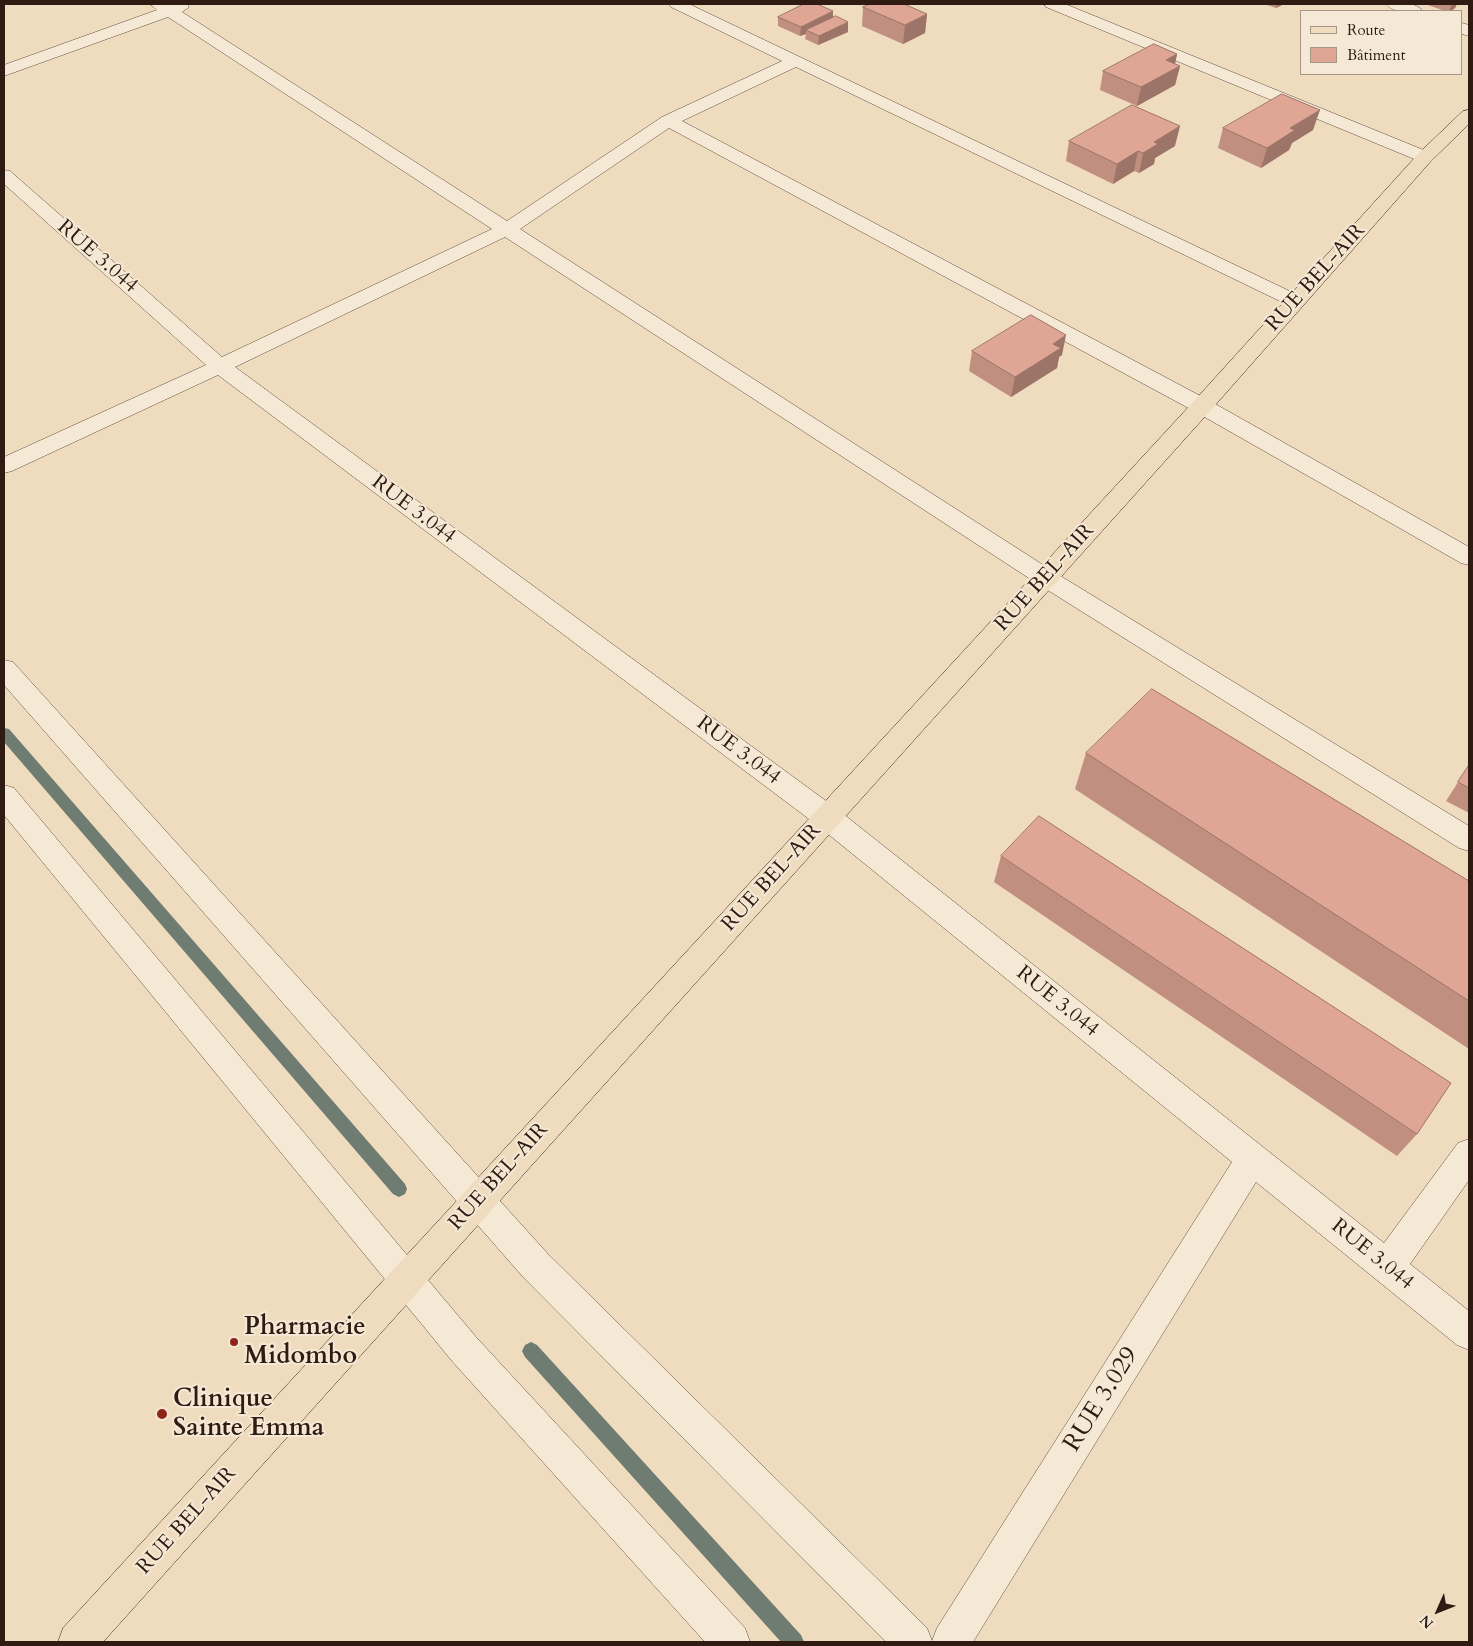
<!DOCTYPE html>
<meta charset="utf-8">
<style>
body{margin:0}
#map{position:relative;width:1473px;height:1646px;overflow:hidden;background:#efdcbf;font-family:Cardo,serif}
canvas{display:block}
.frame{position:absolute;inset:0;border:5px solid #2f1b12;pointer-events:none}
.legend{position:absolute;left:1300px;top:10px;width:162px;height:65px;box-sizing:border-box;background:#f5e8d5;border:1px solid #a69687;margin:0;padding:6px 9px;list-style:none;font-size:15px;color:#2f1b12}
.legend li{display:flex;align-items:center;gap:10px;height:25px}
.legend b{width:25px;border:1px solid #a69687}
.north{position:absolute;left:1413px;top:1586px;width:50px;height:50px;-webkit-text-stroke:4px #f5e8d5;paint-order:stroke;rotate:226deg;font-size:14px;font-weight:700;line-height:20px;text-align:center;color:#2f1b12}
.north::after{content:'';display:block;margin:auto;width:18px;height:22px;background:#2f1b12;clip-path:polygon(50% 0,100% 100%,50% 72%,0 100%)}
</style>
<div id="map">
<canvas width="1473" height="1646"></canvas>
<div class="frame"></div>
<ul class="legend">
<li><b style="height:6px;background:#efdcbf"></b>Route</li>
<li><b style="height:14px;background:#dfa695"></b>Bâtiment</li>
</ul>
<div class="north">N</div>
</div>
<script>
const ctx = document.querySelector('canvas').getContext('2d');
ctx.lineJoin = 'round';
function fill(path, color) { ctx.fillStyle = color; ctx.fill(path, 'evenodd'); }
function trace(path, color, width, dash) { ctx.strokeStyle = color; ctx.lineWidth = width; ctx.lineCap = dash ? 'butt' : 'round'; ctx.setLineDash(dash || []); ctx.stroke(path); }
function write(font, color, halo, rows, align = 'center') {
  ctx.font = font + ' Cardo,serif'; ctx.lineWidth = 4; ctx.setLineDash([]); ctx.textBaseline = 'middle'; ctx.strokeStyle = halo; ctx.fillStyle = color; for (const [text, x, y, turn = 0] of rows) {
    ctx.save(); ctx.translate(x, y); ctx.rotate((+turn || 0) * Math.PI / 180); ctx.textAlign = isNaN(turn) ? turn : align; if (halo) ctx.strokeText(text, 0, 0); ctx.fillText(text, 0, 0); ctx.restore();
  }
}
fill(new Path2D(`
 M4 728 9 729 405 1184 407 1189 405 1194 399 1197 393 1194 4 742Z
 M531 1342 537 1345 801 1635 804 1642H781L525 1357 522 1351 525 1345Z`), '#6f7c71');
const minor = new Path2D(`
 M150 4H187L189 7 182 12 507 221 662 117 782 61 671 7 669 4H689L1302 297 1305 301 1302 305 1295 307 1288 305 796 67 682 121 1210 401 1469 547V565L1461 563 1194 411 669 128 520 229 1054 572 1469 826V851L1459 848 1038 584 505 237 235 367 837 809 1384 1243 1458 1143 1469 1139V1180L1410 1264 1469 1311V1350L1457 1345 1256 1182 973 1642H886L524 1278 4 685V660L13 662 548 1254 927 1628 932 1641 937 1628 1232 1162 817 825 218 375 12 471 4 473V457L206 365 4 184V170L10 171 222 357 492 229 168 17 4 76V65L157 10Z
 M1044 4H1065L1431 153 1434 157 1431 161 1425 162 1419 161 1046 7Z
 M1386 4C1397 3 1415 1 1423 11 1412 12 1394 14 1386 4Z
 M1462 23 1469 25V36L1462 34Z
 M4 785 14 788 476 1337 745 1628 750 1642H705L452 1361 4 815Z`);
const major = new Path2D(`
 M1469 110V124L1431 161 1210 411 103 1642H58L63 1628 1194 401 1419 153 1463 111Z`);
trace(minor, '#5f4b3d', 1);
trace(major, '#2f1b12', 1);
fill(minor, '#f5e8d5');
fill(major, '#efdcbf');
fill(new Path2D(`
 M1264 4H1284L1276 8Z
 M1425 4H1457L1455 8 1451 11H1445Z
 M863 7 927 14 925 33 903 44 862 26Z
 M778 17H833L848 32 818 45 805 39 806 34 800 36 778 26Z
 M1177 54 1175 64 1180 66 1175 85 1137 106 1100 90 1103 71Z
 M1223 128 1313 130 1292 143 1289 150 1261 168 1218 148Z
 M1069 141 1175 146 1155 158 1154 164 1139 173 1134 171 1113 184 1066 161Z
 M972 351 1062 355 1059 357 1057 368 1011 397 969 371Z
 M1086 753 1469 881V1049L1075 789Z
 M1469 765V813L1446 801Z
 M1001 856 1417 1134 1397 1156 994 882Z`), '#c08f80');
fill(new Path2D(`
 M1277 4H1284L1276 8Z
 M1452 4H1457L1455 8 1451 11H1449Z
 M833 11V20L806 30V34L800 36 801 27Z
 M927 14 925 33 903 44 905 25Z
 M848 22V32L818 45 819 36Z
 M1177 54 1174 69 1180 66 1175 85 1137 106 1141 87 1166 60Z
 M1320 110 1313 130 1292 143 1289 150 1261 168 1267 148 1290 128Z
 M1180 126 1175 146 1155 158 1154 164 1139 173 1143 153 1154 142Z
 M1138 151 1134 171 1113 184 1117 164Z
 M1066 335 1062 355 1059 357 1057 368 1011 397 1015 377 1053 344Z`), '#9c7468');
const building = new Path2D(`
 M804 4H817L833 11 801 27 778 17Z
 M871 4H904L927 14 905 25 863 7Z
 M836 16 848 22 819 36 806 30Z
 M1154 44 1177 54 1166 60 1180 66 1141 87 1103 71Z
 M1282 94 1320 110 1290 128 1295 130 1267 148 1223 128Z
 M1132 105 1180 126 1154 142 1158 144 1143 153 1138 151 1117 164 1069 141Z
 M1031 315 1066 335 1053 344 1061 348 1015 377 972 351Z
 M1152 689 1469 881V1001L1086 753Z
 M1469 765V788L1458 782Z
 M1039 816 1451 1083 1417 1134 1001 856Z`);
fill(building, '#dfa695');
trace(building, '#9c7468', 1);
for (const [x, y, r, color] of [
 [234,1342,5,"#8f2418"],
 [162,1414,6,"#8f2418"]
]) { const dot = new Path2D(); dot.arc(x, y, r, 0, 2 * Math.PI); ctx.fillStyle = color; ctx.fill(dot); trace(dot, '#f5e8d5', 2); }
write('21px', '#2f1b12', '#f5e8d5', [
 ["RUE 3.044",97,257,41],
 ["RUE BEL-AIR",1316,278,-48],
 ["RUE 3.044",413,510,37],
 ["RUE BEL-AIR",1045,578,-48],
 ["RUE 3.044",738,751,37],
 ["RUE BEL-AIR",772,878,-48],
 ["RUE 3.044",1057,1002,39],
 ["RUE BEL-AIR",499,1177,-48],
 ["RUE 3.044",1372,1255,39],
 ["RUE BEL-AIR",187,1521,-48]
]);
write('bold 25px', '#2f1b12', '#f5e8d5', [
 ["Pharmacie",244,1328],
 ["Midombo",244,1357],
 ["Clinique",173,1400],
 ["Sainte Emma",173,1429]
], 'left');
write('25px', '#2f1b12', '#f5e8d5', [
 ["RUE 3.029",1102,1400,-58]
]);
</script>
